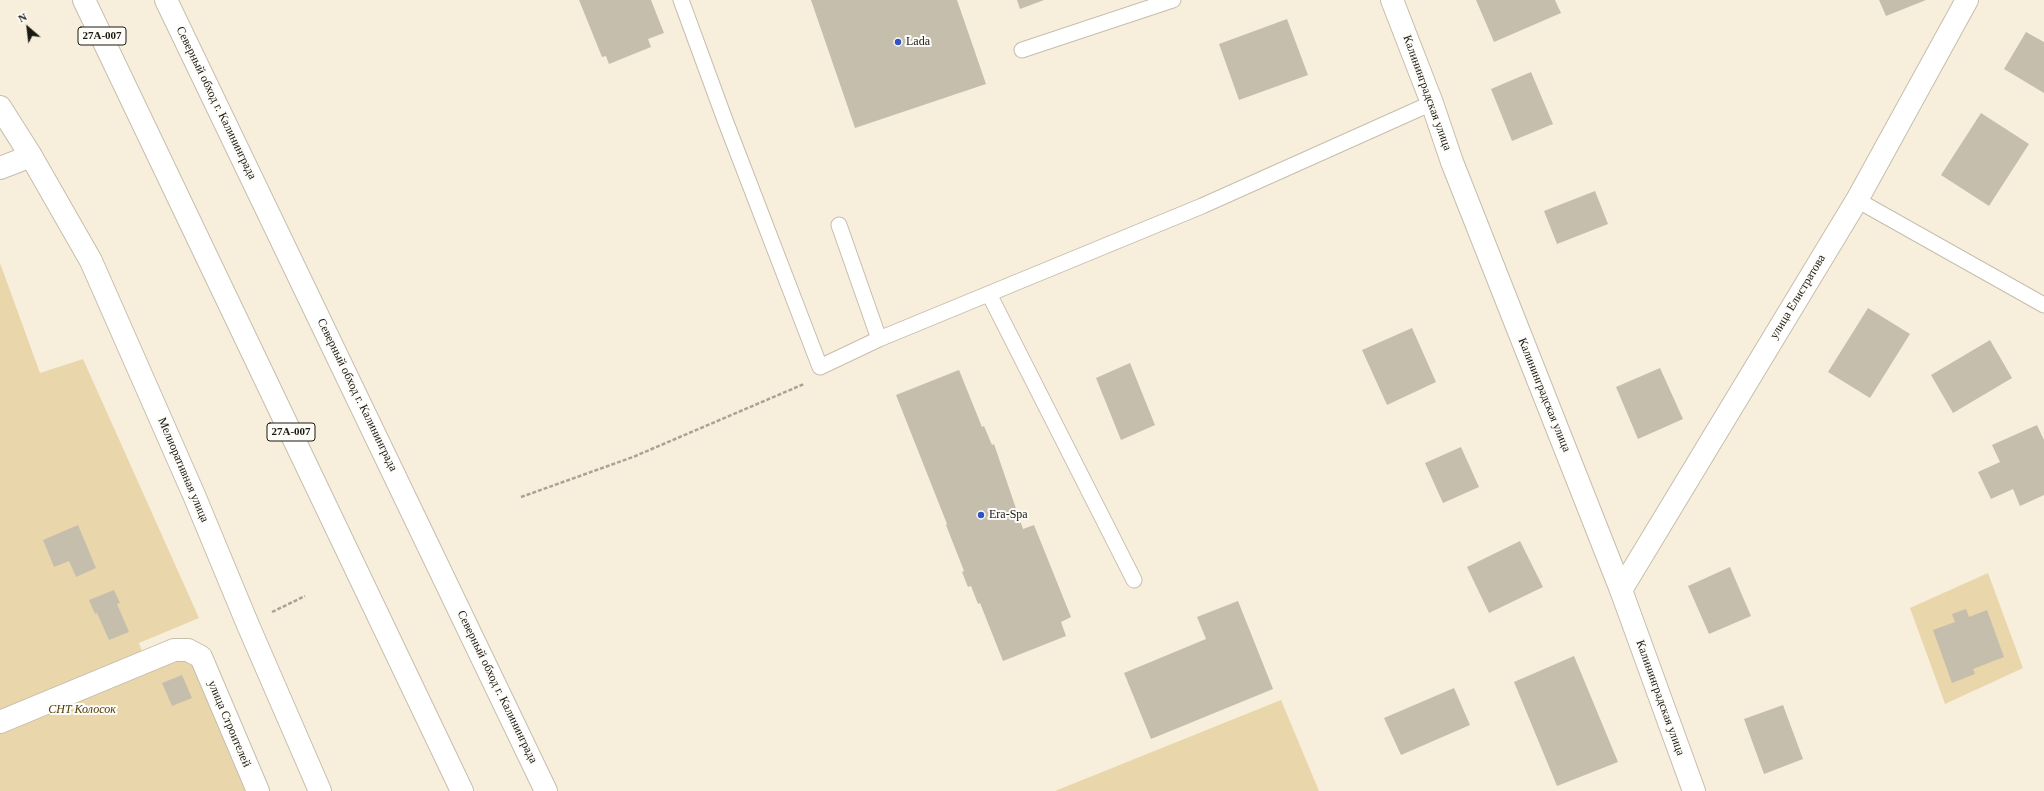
<!DOCTYPE html>
<meta charset="utf-8">
<style>
body{margin:0}
#map{position:relative;width:2044px;height:791px;overflow:hidden;background:#f7eedc;font-family:Georgia,serif}
canvas{display:block}
.north{position:absolute;left:8px;top:8px;width:40px;height:40px;-webkit-text-stroke:3px #fefcf8;paint-order:stroke;rotate:332deg;font-size:11px;font-weight:700;line-height:16px;text-align:center;color:#1a1811}
.north::after{content:'';display:block;margin:auto;width:14px;height:18px;background:#1a1811;clip-path:polygon(50% 0,100% 100%,50% 72%,0 100%)}
</style>
<div id="map">
<canvas width="2044" height="791"></canvas>
<div class="north">N</div>
</div>
<script>
const ctx = document.querySelector('canvas').getContext('2d');
ctx.lineJoin = 'round';
function fill(path, color) { ctx.fillStyle = color; ctx.fill(path, 'evenodd'); }
function trace(path, color, width, dash) { ctx.strokeStyle = color; ctx.lineWidth = width; ctx.lineCap = dash ? 'butt' : 'round'; ctx.setLineDash(dash || []); ctx.stroke(path); }
function write(font, color, halo, rows, align = 'center') {
  ctx.font = font + ' Georgia,serif'; ctx.lineWidth = 4; ctx.setLineDash([]); ctx.textBaseline = 'middle'; ctx.strokeStyle = halo; ctx.fillStyle = color; for (const [text, x, y, turn = 0] of rows) {
    ctx.save(); ctx.translate(x, y); ctx.rotate((+turn || 0) * Math.PI / 180); ctx.textAlign = isNaN(turn) ? turn : align; if (halo) ctx.strokeText(text, 0, 0); ctx.fillText(text, 0, 0); ctx.restore();
  }
}
fill(new Path2D(`
 M0 263 40 373 83 359 199 618 139 643 144 658 192 660 248 791H0Z
 M1988 573 2023 668 1945 704 1910 608Z
 M1281 700 1319 791H1055Z`), '#e9d6ab');
fill(new Path2D(`
 M579 0H651L664 33 648 39 651 47 609 64 606 56 602 57Z
 M811 0H957L986 84 855 128Z
 M1017 0H1044L1020 9Z
 M1476 0H1555L1561 13 1494 42Z
 M1879 0H1926L1886 16Z
 M1287 19 1308 75 1239 100 1219 44Z
 M2026 32 2044 42V93L2004 69Z
 M1531 72 1553 124 1512 141 1491 89Z
 M1981 113 2029 144 1989 206 1941 175Z
 M1595 191 1608 224 1557 244 1544 211Z
 M1868 308 1910 334 1870 398 1828 372Z
 M1412 328 1436 382 1387 405 1362 350Z
 M1990 340 2012 378 1953 413 1931 375Z
 M1130 363 1155 425 1121 440 1096 378Z
 M1660 368 1683 419 1638 439 1616 387Z
 M959 370 982 427 984 426 992 445 994 444 1023 529 1034 525 1071 617 1061 622 1066 636 1003 661 980 603 978 604 971 586 968 587 962 572 964 571 946 525 947 524 896 395Z
 M2037 425 2044 440V495L2020 506 2013 489 1991 499 1978 472 2000 462 1992 445Z
 M1461 447 1479 487 1443 503 1425 463Z
 M78 525 96 568 76 577 69 561 54 567 43 540Z
 M1520 541 1543 587 1489 613 1467 567Z
 M1730 567 1751 616 1709 634 1688 586Z
 M114 590 120 603 117 604 129 632 109 640 97 613 95 614 89 600Z
 M1238 601 1273 689 1151 739 1124 673 1206 639 1197 617Z
 M1966 609 1969 617 1987 610 2004 657 1973 669 1975 674 1952 683 1933 630 1955 622 1952 614Z
 M1574 656 1618 762 1557 786 1514 682Z
 M182 675 192 698 172 706 162 683Z
 M1454 688 1470 725 1401 755 1384 718Z
 M1783 705 1803 759 1764 774 1744 719Z`), '#c6beac');
const service = new Path2D(`
 M681 0 725 120 820 367 879 339 1202 206 1432 103
 M1022 50 1173 0
 M1857 200 2044 305
 M839 225 879 339
 M989 294 1134 580`);
const minor = new Path2D(`
 M0 168 31 156
 M1621 590 1857 200 1967 0
 M0 722 174 650H188L201 657 258 791`);
const tertiary = new Path2D(`
 M1392 0 1432 103 1452 162 1621 590 1694 791
 M0 107 31 156 91 261 194 495 248 625 320 791`);
const trunk = new Path2D(`
 M84 0 462 791
 M166 0 546 791`);
trace(service, '#c6beac', 17);
trace(minor, '#c6beac', 24);
trace(tertiary, '#c6beac', 24);
trace(trunk, '#c6beac', 24);
trace(new Path2D(`
 M521 497 633 457 804 384
 M272 612 305 596`), '#a9a395', 2.5, [4, 2]);
trace(service, '#fff', 15);
trace(minor, '#fff', 22);
trace(tertiary, '#fff', 22);
trace(trunk, '#fff', 22);
for (const [x, y, r, color] of [
 [898,42,4,"#3154c4"],
 [981,515,4,"#3154c4"]
]) { const dot = new Path2D(); dot.arc(x, y, r, 0, 2 * Math.PI); ctx.fillStyle = color; ctx.fill(dot); trace(dot, '#fefcf8', 1.5); }
for (const [x, y, w] of [
 [102,36,48],
 [291,432,48]
]) { const box = new Path2D(); box.roundRect(x - w / 2, y - 9, w, 18, 3); ctx.fillStyle = '#fefcf8'; ctx.fill(box); trace(box, '#1a1811', 1); }
write('bold 11px', '#1a1811', null, [
 ["27А-007",102,36],
 ["27А-007",291,432]
]);
write('12px', '#1a1811', '#fefcf8', [
 ["Lada",906,42],
 ["Era-Spa",989,515]
], 'left');
write('12px', '#1a1811', '#fefcf8', [
 ["Калининградская улица",1427,93,70],
 ["Северный обход г. Калининграда",216,103,64],
 ["улица Елистратова",1798,297,-59],
 ["Северный обход г. Калининграда",357,395,64],
 ["Калининградская улица",1544,395,68],
 ["Мелиоративная улица",183,470,67],
 ["Северный обход г. Калининграда",497,687,64],
 ["Калининградская улица",1660,698,70],
 ["улица Строителей",229,724,67]
]);
write('italic 12px', '#4d3a05', '#fefcf8', [
 ["СНТ Колосок",82,710]
]);
</script>
